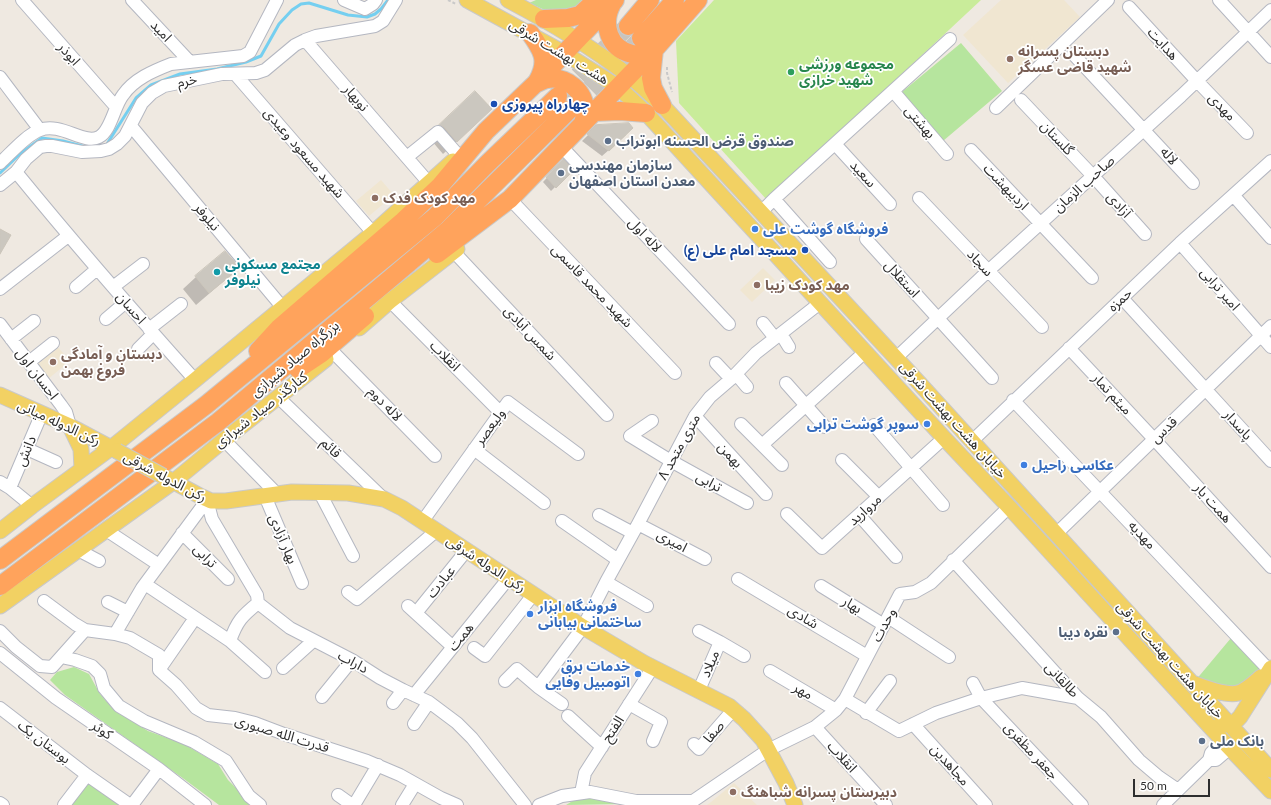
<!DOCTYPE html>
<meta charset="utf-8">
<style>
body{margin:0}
#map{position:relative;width:1271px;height:805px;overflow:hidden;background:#efe9e1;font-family:Lato,sans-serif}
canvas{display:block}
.scale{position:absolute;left:1133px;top:779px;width:77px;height:18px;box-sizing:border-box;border:2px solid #2e2e2e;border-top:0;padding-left:5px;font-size:12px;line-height:14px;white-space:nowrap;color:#2e2e2e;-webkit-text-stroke:3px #fff;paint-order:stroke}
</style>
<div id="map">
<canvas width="1271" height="805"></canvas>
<div class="scale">50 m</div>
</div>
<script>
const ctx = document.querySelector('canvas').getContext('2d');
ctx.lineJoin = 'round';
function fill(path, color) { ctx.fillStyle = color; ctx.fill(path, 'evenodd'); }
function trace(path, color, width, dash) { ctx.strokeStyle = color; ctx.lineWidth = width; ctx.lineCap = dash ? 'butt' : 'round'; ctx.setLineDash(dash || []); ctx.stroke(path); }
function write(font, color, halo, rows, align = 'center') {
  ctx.font = font + ' Lato,"Noto Sans Arabic",sans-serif'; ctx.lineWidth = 3.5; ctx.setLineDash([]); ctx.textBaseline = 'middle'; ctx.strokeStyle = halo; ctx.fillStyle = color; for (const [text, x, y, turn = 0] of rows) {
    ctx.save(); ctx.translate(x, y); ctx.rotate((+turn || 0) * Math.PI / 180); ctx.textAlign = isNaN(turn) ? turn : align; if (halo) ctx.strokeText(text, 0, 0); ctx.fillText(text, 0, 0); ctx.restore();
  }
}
fill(new Path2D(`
 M1001 0H1064L1080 17 1008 83 963 35Z
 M381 180 394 195 369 216 356 201Z
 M763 268 775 280 752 302 740 290Z
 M57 346 70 361 48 379 35 363Z
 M734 783 757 805H707L711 802Z`), '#f0e6d1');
fill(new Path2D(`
 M536 0H592L580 11 554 14 529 3Z
 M961 43 1002 91 943 141 902 92Z
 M1231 638 1263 670 1237 689 1195 681Z
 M74 667 89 674 100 694 114 710 148 731 184 744 218 764 228 780 253 805H219L184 779 65 695 50 680 57 672Z
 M88 779 124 805H68Z
 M579 797H596L625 804 566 805Z`), '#b6e59e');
fill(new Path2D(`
 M714 0H981L767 200 679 103 676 41Z`), '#c9ec9a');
fill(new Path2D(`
 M475 92 478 122 443 154 431 140 427 138Z
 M597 126 626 135 602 156 582 141Z
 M563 161 572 170 551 191 543 182Z
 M238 268 225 280 196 305 183 289 196 277Z`), '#0003');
trace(new Path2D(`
 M107 144 136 98 151 85 180 74 217 69 246 62 261 56 279 24 292 10 301 4 309 3 348 15 367 17 375 14 381 9 388 0
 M0 173 21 153 42 138 63 141 86 147`), '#75cff0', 3);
const building = new Path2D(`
 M475 91 492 109 457 142 444 127 439 125Z
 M629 123 633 128 609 151 587 134 596 125Z
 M563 159 574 170 556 188 546 177Z
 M0 229 11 235 0 254Z
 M225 251 240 268 209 293 195 276Z`);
fill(building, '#cbc7bf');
trace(building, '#cbc5ba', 1);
trace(new Path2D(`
 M559 95 628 26
 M571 108 638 42`), '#c8c4bd', 18, [18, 9]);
const minor = new Path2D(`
 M22 0 116 107
 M132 0 190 62
 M344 0 365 9 373 4 376 0
 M1219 0 1271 57
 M1129 7 1197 81 1247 133
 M305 40 429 183
 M1073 54 1193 183
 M235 74 373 233
 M0 77 40 130
 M893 91 947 154
 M1021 100 1093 176 1145 234
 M996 108 1108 0
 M131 126 283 308
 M835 144 890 204
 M561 146 729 324
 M971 150 1092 278
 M407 157 438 132 459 156
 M0 163C11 153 26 135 40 130 61 122 84 145 99 137 111 131 114 106 123 95 134 79 153 71 171 64L243 56 250 52 277 0
 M16 172C74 243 134 312 195 380
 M0 185 16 172 26 159 40 147 46 146H52L82 152 101 151 109 149 117 144 125 136 142 103 152 93 164 86 222 74 256 73 265 70 295 45 305 40 316 36 375 26 383 21 396 0
 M1234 196 1271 238
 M919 198 1042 327
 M510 199 675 373
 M774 199 830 262
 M761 212 774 199 950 39
 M866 239 992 378
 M1180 243 1271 347
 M454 252 607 415
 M76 287 97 269
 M113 287 143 264
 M0 289 68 236
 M1122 298 1271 461
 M390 301 500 412
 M106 319 126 302
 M763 323 775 338
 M0 324 61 405 66 412 70 426
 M149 329 181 304
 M781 334 789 347
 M11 339 34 321
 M1069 348 1154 439 1271 567
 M138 349 153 334
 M334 353 435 456
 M896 358 988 271 1181 96 1271 10
 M29 362 53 343
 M716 363 731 379
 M736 374 747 387
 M786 383 825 427
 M278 397 384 499
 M1013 400 1271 672
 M695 416 766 494
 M652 421 630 436 671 461 747 503
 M741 424 782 465
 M874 425 943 505
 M224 440 277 494
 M972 441 1180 243 1271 161
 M762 445 865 352
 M27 449 56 462
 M474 449 544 503
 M842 460 879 497
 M0 482 10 488 32 506
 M10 488 42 413
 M320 493 353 556
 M265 496 302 583
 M207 500 212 519 257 595 258 603 290 628 352 660 380 678 403 690 429 702 457 723 472 738 525 805
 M787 514 822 548 944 438
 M599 515 633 533
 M859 515 896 557
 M562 521 618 560
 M422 522 508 402 578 454
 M638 524 705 559
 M106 530 159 565
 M182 533 228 579
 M1056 534 1271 326
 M78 550 99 561
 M953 560 1078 698 1101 717 1139 760 1159 777 1178 790
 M738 579 867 656
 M606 582 647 606
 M145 584 230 641C237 621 242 616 258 603
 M821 586 884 625
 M348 592 357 599 436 531
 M44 601 75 624 85 630 115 634 130 638 159 655V670L176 685 196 708 208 715 235 718 255 723 284 734 367 761 400 775 441 798 457 805
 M108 602 128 612
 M408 606 453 647
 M416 613 466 551
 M888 617 949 657
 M0 631 16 647 40 666 52 667 85 630
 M699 631 720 642
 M115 634 142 588 207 500
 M230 641 265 672
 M474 648 485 656 533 595
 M0 653 56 698 159 769 205 805
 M61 657 75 660 92 666 100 674 104 688 119 706 144 721 194 742 226 761 249 796 260 805
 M283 668 313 641
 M159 670 195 618
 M770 671 836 710
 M505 681 517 669 538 687 562 704
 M973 683 981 698 1082 805
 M538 687 583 627 606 582 638 524 695 416 710 397 731 379 756 353 820 303
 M699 690 720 642 744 656
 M414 695 508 579
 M322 697 352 660
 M845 699 899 731 936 713 981 698 1022 688 1078 698
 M393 703 403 690
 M629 704 661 722 653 741
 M0 708 87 775 130 805
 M866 713 890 681
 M568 716 602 747
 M414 724 429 702
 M913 724 986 805
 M815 727 886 805
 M694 744 699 749 733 710
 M1209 760H1216L1230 748
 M581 793 585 773 653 667
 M338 795 352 805
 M0 803 3 805
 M64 805 87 775
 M132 805 159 769
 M354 805 378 765
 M402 805 415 784
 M539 805 562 796 590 792 636 801H693L768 750 815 727 836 710 845 699 900 594 915 592 931 583 1009 507
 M1163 805 1209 760 1211 753 1223 740`);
const major = new Path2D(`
 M467 0 564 53 618 87 646 113 944 438 1009 507 1225 743 1271 791
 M508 0C550 22 590 46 628 75 640 84 651 95 662 105L920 384 1271 770
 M359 328 390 301 457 249
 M0 395 70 426 117 451
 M70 426 81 449 82 469
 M163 476 200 496 211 501H226L292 492 348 493 384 499 402 508 583 627 644 663 729 706 744 719 763 740 786 783 795 805
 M0 531 32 506 111 448 195 380 373 233 453 161
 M0 606 173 482 224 440 326 359
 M1192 683C1202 687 1227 696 1238 693 1246 691 1255 682 1261 677
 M1220 725C1229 725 1234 724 1240 717L1271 668`);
const highway = new Path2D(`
 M612 4C601 24 609 49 632 54 640 55 647 53 654 50L651 78 653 88 662 105
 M544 19 568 18 580 15 596 0
 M628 26 650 0
 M530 33C542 50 549 60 538 80
 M641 38 675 0
 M535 84C539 82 543 80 547 79 567 76 585 91 585 111 586 115 584 119 583 123
 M595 112 620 111 646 113
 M437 254 510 199 654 50 698 0
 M258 351 279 328 403 221 440 186 486 131 535 84 615 0
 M298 369 322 353 365 316
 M0 560 206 405 435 217 487 164 558 96
 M0 586 218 422 378 289 449 229 570 109`);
trace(minor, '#b4b7c1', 14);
trace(major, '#c9c9c9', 17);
trace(highway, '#c9c9c9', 20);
trace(new Path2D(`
 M448 0 456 4
 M667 67V73L672 92`), '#c9c9c9', 2, [3, 2]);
trace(minor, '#fff', 12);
trace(major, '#f2d163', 15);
trace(highway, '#ffa35c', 18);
const majorBridge = new Path2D(`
 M117 451 163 476`);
trace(majorBridge, '#c9c9c9', 17, []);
trace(majorBridge, '#f2d163', 15);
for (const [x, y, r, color] of [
 [1010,59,4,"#8d6e63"],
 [791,72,4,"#2e9e5b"],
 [494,104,4,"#1a4fb4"],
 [608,141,4,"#5c6f8a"],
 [561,173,4,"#5c6f8a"],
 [375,198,4,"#8d6e63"],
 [755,229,4,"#3f7fe0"],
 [805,250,4,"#1a4fb4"],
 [217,272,4,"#0f9aa8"],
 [757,285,4,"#8d6e63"],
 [53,362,4,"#8d6e63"],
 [927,424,4,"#3f7fe0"],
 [1024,465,4,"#3f7fe0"],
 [530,614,4,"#3f7fe0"],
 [1116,632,4,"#5c6f8a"],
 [638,674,4,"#3f7fe0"],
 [1202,741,4,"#5c6f8a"],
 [733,792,4,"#8d6e63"]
]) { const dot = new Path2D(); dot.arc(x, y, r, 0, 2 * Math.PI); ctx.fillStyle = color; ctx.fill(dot); trace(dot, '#fff', 1.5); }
write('14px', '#2e2e2e', '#fff', [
 ["امید",161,31,47],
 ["هدایت",1163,44,48],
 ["هشت بهشت شرقی",559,52,31],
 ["ابوذر",69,54,49],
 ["خرم",187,81,-12],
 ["نوبهار",356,98,49],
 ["مهدی",1222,107,46],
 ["بهشتی",920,122,49],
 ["گلستان",1057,138,47],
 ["شهید مسعود وعیدی",304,153,49],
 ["لاله",1169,156,48],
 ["سعید",863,174,48],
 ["صاحب الزمان",1084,184,-42],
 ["اردیبهشت",1006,187,46],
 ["آزادی",1119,205,48],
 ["نیلوفر",207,217,50],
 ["لاله اول",645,235,47],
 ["سجاد",980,263,47],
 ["استقلال",902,279,48],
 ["شهید محمد قاسمی",592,286,46],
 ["امیر ترابی",1220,289,49],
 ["حمزه",1120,300,-43],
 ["احسان",131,308,49],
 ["شمس آبادی",530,333,47],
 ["انقلاب",445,356,45],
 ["بزرگراه صیاد شیرازی",295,359,-40],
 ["احسان اول",37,374,53],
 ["میثم تمار",1112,394,47],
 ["لاله دوم",385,404,46],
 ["کنارگذر صیاد شیرازی",261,410,-38],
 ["خیابان هشت بهشت شرقی",953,420,48],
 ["رکن الدوله میانی",59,423,25],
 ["پاسدار",1238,425,48],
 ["ولیعصر",490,427,-54],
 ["قدس",1164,430,-44],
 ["۸ متری متحد",679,447,-61],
 ["قائم",331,448,44],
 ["دانش",26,451,-67],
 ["بهمن",730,455,48],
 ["رکن الدوله شرقی",165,477,28],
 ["ترابی",709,482,29],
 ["همت یار",1213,503,48],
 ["مروارید",865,510,-42],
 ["مهدیه",1142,535,47],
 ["بهار آزادی",283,539,67],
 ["امیری",672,541,28],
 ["ترابی",205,556,46],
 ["رکن الدوله شرقی",486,564,33],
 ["عبادت",441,582,-51],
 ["بهار",852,605,31],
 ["شادی",803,617,31],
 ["وحدت",884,625,-62],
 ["همت",461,637,-51],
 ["خیابان هشت بهشت شرقی",1170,660,48],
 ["داراب",353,662,29],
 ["میلاد",710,664,-67],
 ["طالقانی",1062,680,47],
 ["مهر",803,691,30],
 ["الفتح",613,729,-57],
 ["کوثر",102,730,34],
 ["صفا",714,732,-49],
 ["قدرت الله صبوری",282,734,17],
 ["بوستان یک",44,742,37],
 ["جعفر مظفری",1031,751,47],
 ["انقلاب",842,757,48],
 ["مجاهدین",950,765,48]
]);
write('bold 14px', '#785e54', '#fff', [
 ["دبستان پسرانه",1018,51],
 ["شهید قاضی عسگر",1018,67],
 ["مهد کودک فدک",383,198],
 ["مهد کودک زیبا",765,285],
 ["دبستان و آمادگی",61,354],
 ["فروغ بهمن",61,370],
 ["دبیرستان پسرانه شباهنگ",741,792]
], 'left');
write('bold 14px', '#27864d', '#fff', [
 ["مجموعه ورزشی",799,64],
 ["شهید خرازی",799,80]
], 'left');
write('bold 14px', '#164399', '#fff', [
 ["چهارراه پیروزی",502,104],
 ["مسجد امام علی (ع)",797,250,"right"]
], 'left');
write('bold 14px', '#4e5e75', '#fff', [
 ["صندوق قرض الحسنه ابوتراب",616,141],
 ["سازمان مهندسی",569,165],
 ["معدن استان اصفهان",569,181],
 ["نقره دیبا",1108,632,"right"],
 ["بانک ملی",1210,741]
], 'left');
write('bold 14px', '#366cbe', '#fff', [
 ["فروشگاه گوشت علی",763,229],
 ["سوپر گوشت ترابی",919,424,"right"],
 ["عکاسی راحیل",1032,465],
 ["فروشگاه ابزار",538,606],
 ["ساختمانی بیابانی",538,622],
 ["خدمات برق",630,666,"right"],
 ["اتومبیل وفایی",630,682,"right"]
], 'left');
write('bold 14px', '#0d838f', '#fff', [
 ["مجتمع مسکونی",225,264],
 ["نیلوفر",225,280]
], 'left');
</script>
